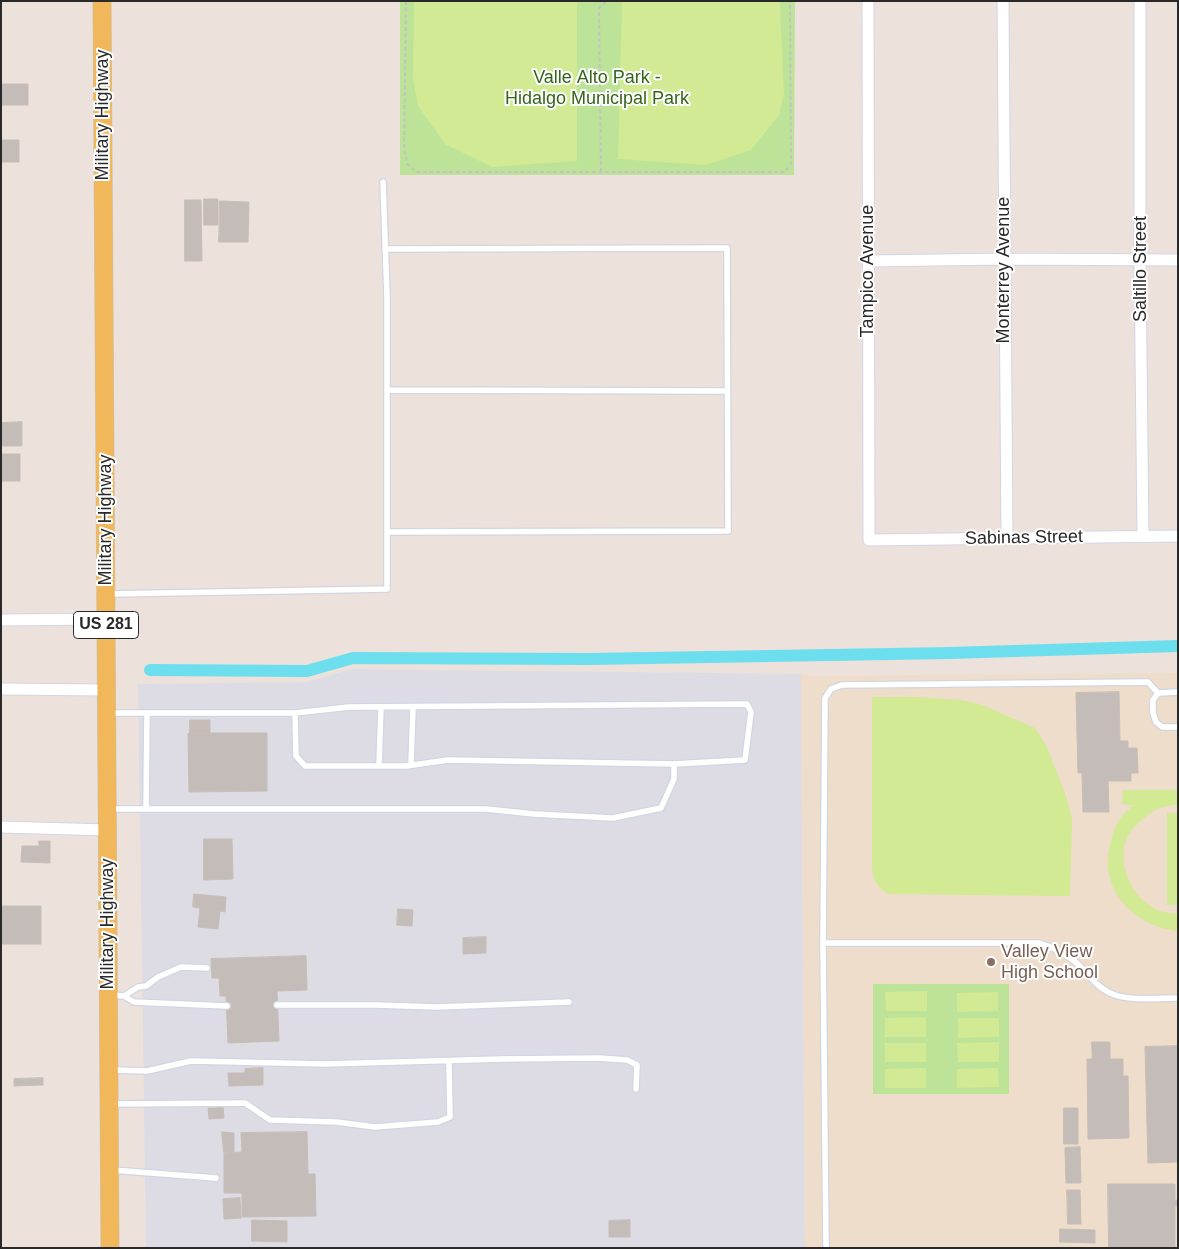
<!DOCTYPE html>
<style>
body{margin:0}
#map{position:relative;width:1179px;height:1249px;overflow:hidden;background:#ece2db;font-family:Arial,sans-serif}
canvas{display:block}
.frame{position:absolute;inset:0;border:2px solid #292929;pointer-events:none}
</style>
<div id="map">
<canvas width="1179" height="1249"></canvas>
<div class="frame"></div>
</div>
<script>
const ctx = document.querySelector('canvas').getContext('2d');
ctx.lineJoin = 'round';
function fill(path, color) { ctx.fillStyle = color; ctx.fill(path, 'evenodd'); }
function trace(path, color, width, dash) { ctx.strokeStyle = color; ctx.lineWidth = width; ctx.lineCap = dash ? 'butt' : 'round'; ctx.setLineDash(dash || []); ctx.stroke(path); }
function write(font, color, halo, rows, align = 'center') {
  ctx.font = font + ' Arial,sans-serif'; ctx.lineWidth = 4; ctx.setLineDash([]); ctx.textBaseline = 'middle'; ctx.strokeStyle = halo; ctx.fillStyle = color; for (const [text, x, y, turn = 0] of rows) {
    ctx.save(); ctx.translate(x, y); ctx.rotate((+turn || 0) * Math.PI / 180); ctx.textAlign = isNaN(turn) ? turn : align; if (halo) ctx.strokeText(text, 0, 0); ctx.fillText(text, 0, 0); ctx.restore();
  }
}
fill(new Path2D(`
 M351 669 801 674 805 1248H146L138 684 307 682Z`), '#dddce4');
fill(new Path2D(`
 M1178 673V1248H805L801 674 814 676Z`), '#eeddca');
fill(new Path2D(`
 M400 1H795L794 175H400Z
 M873 984H1009V1094H873Z`), '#bce397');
fill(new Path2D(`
 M414 1H577V161L492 167 445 144 418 106 413 79Z
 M622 1H780L784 94 779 115 751 150 706 165 618 159Z
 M872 697H916L960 700 980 704 1035 728 1046 745 1066 796 1072 819 1070 896 888 894C877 887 873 880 872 867Z
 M1123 790H1178V805C1164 805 1153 810 1143 819 1136 825 1129 832 1126 840 1118 864 1130 894 1152 907 1159 912 1169 913 1178 914V931C1132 926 1097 888 1111 841 1113 834 1115 826 1120 819 1123 814 1129 810 1133 805L1122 804Z
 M1167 813H1178V905H1167Z
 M927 991V1011H886L885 992Z
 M998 992V1011L957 1012V993Z
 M926 1017V1037H885V1018Z
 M958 1018H999V1037L958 1038Z
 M999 1042V1062H958L957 1043Z
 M885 1043H926V1062H885Z
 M926 1068V1088H885V1069Z
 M998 1068 999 1087 957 1088V1069Z`), '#d1ea93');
trace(new Path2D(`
 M150 670 307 671 353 658 589 659 950 653 1178 646`), '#6ddeee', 12);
const building = new Path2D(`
 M1 84H28V105H1Z
 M1 140H19V162H1Z
 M204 199H218V225H204Z
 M185 200H201L202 261H185Z
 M220 201 249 202 248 242H219Z
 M22 422V446H1V423Z
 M1 454H20V481H1Z
 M1119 692 1120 741H1128V748H1137L1138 773H1131V781H1108L1109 812H1083L1082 773H1078L1076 693Z
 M190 720H210V733H190Z
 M210 733H267V791L189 792 188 734Z
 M204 839H232L233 879 204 880Z
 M39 841H50V863L21 862 22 846H39Z
 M194 894 226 897 225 912 220 911 218 929 198 927 200 908 193 907Z
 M1 906H41V944H1Z
 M398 909 413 910 412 926 397 925Z
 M486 937V953L463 954V938Z
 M306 956 307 990 277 991 279 1041 228 1043 226 996H220L219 978H212L211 959Z
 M1092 1042H1110V1059H1123V1076H1128L1129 1138 1088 1139 1087 1059H1092Z
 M1178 1046V1162L1148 1163 1145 1047Z
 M263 1068V1085L229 1086 228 1073H245V1069Z
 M43 1078V1085L14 1086V1079Z
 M223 1105 224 1118 209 1119 208 1108H217V1106Z
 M1064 1108H1078V1144H1064Z
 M222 1132 234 1133V1153L224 1152Z
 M307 1132 308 1174H315L316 1216 242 1217V1193H224V1153L242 1152 241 1133Z
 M1080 1147 1081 1183H1066L1065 1148Z
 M1108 1184H1175V1200H1178V1206H1175V1248H1109Z
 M1067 1190H1080L1081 1224H1068Z
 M240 1198 241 1218 224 1219 223 1199Z
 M252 1220 287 1221V1242L252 1241Z
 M630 1220V1237H609V1221Z
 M1060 1229 1095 1230V1243L1060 1242Z`);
fill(building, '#c4bcb8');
trace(building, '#c7beb5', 1);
const lane = new Path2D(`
 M385 249 727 248 728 531 387 532
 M387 390 727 391
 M109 594 387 589V296L383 182
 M1178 692 1158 693 1153 700V713L1156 722 1162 727H1178
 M109 713H295L349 707 747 704 751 712 745 760 674 764V779L661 808 613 818 534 814 486 809H110
 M295 713 296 756 305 766H406L448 760 674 764
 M411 765 413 707
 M379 766 381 707
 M146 809 147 713
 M823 943H1038C1052 947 1062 951 1073 960 1088 972 1095 988 1115 995 1132 1001 1160 998 1178 998
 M110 995 124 996 134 1002 227 1006
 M124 996 138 987 146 986 158 977 181 967 207 968
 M277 1005H376L437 1007 569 1002
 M112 1070 147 1071 191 1061 325 1064 502 1059 599 1058 627 1060 637 1065 636 1089
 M112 1104 245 1103 270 1120 336 1122 375 1127 438 1122 450 1117 449 1061
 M112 1170 216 1178
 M826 1248 823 943 825 698 831 689 842 685 1148 682 1158 693`);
const street = new Path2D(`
 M868 1 869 540 1178 536
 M1003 1 1007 538
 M1140 1V261L1143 536
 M868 261 1004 259 1178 260
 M1 620 106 619
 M1 689 106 690
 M1 827 108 830`);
const primary = new Path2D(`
 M102 1 110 1248`);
trace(lane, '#d0d6e2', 8);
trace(street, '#d0d6e2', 13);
trace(primary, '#c3c3c3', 19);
trace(new Path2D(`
 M406 1 404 150 408 165 416 172H784L791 164 790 1
 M601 172 599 8 607 1`), '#c3c3c3', 2, [4, 2.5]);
trace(lane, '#fff', 5.5);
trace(street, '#fff', 11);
trace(primary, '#f0b85b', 18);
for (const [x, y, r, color] of [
 [991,962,5,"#8d6e63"]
]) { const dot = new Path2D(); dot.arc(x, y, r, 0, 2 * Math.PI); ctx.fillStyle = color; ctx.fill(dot); trace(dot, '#fff', 2); }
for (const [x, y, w] of [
 [106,625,65]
]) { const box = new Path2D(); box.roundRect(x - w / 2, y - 13.5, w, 27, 4); ctx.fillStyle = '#fff'; ctx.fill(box); trace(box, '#292929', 1); }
write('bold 16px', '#292929', null, [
 ["US 281",106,625]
]);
write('18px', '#34661a', '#fff', [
 ["Valle Alto Park -",597,78],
 ["Hidalgo Municipal Park",597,99]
]);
write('18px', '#292929', '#fff', [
 ["Military Highway",103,115,-90],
 ["Saltillo Street",1141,269,-90],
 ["Monterrey Avenue",1004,270,-90],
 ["Tampico Avenue",868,271,-90],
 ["Military Highway",106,520,-90],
 ["Sabinas Street",1024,538,-1],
 ["Military Highway",108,924,-90]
]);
write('18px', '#785e54', '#fff', [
 ["Valley View",1001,952],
 ["High School",1001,973]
], 'left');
</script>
